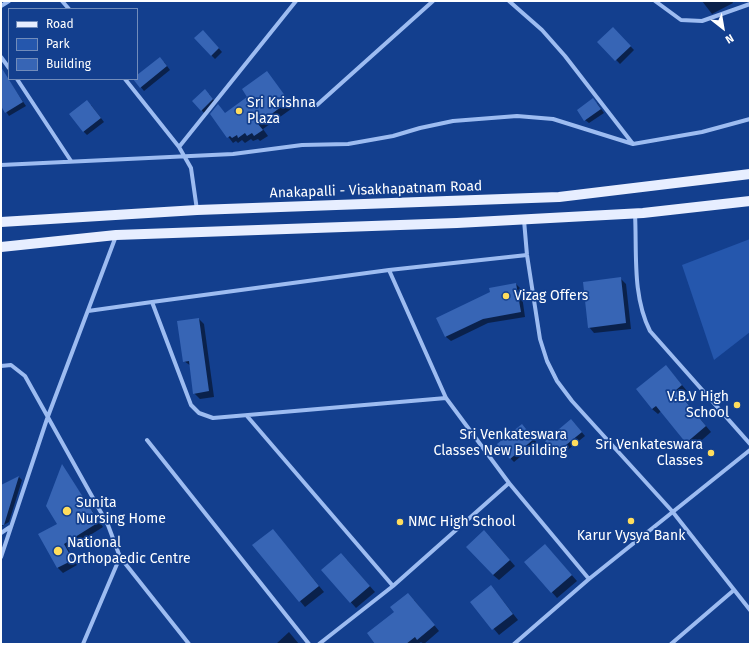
<!DOCTYPE html>
<style>
body{margin:0}
#map{position:relative;width:751px;height:645px;overflow:hidden;background:#133f8e;font-family:"Fira Sans",sans-serif}
canvas{display:block}
.frame{position:absolute;inset:0;border:2px solid #fff;pointer-events:none}
.legend{position:absolute;left:8px;top:8px;width:130px;height:72px;box-sizing:border-box;background:#133f8e;border:1px solid #718cbb;margin:0;padding:5px 7px;list-style:none;font-size:12px;color:#fff}
.legend li{display:flex;align-items:center;gap:8px;height:20px}
.legend b{width:20px;border:1px solid #718cbb}
.north{position:absolute;left:703px;top:8px;width:40px;height:40px;-webkit-text-stroke:3px #133f8e;paint-order:stroke;rotate:149deg;font-size:11px;font-weight:700;line-height:16px;text-align:center;color:#fff}
.north::after{content:'';display:block;margin:auto;width:14px;height:18px;background:#fff;clip-path:polygon(50% 0,100% 100%,50% 72%,0 100%)}
</style>
<div id="map">
<canvas width="751" height="645"></canvas>
<div class="frame"></div>
<ul class="legend">
<li><b style="height:5px;background:#e7eeff"></b>Road</li>
<li><b style="height:11px;background:#2557ad"></b>Park</li>
<li><b style="height:11px;background:#3765b5"></b>Building</li>
</ul>
<div class="north">N</div>
</div>
<script>
const ctx = document.querySelector('canvas').getContext('2d');
ctx.lineJoin = 'round';
function fill(path, color) { ctx.fillStyle = color; ctx.fill(path, 'evenodd'); }
function trace(path, color, width, dash) { ctx.strokeStyle = color; ctx.lineWidth = width; ctx.lineCap = dash ? 'butt' : 'round'; ctx.setLineDash(dash || []); ctx.stroke(path); }
function write(font, color, halo, rows, align = 'center') {
  ctx.font = font + ' "Fira Sans",sans-serif'; ctx.lineWidth = 3.5; ctx.setLineDash([]); ctx.textBaseline = 'middle'; ctx.strokeStyle = halo; ctx.fillStyle = color; for (const [text, x, y, turn = 0] of rows) {
    ctx.save(); ctx.translate(x, y); ctx.rotate((+turn || 0) * Math.PI / 180); ctx.textAlign = isNaN(turn) ? turn : align; if (halo) ctx.strokeText(text, 0, 0); ctx.fillText(text, 0, 0); ctx.restore();
  }
}
fill(new Path2D(`
 M750 239V332L714 360 682 265Z`), '#2557ad');
fill(new Path2D(`
 M702 1H732L733 3 712 14Z
 M613 28 634 50 620 64 599 42Z
 M207 35 222 52 215 59 211 55Z
 M164 62 170 70 144 91 134 79H137V77Z
 M1 69 26 106 9 116 3 107 1 108Z
 M267 73 294 107 263 129 268 136 260 141 258 139 253 141 251 139 245 143 242 140 238 143 236 141 233 143 211 114H225L249 97Z
 M209 94 216 103 205 114 193 101Z
 M597 103 604 113 589 123 585 120Z
 M91 105 104 122 87 135 83 131Z
 M620 278 626 284 631 329 594 333 589 327Z
 M516 284 521 289 525 317 488 323 451 341 446 337 437 319Z
 M199 319 204 324 214 397 200 399 194 393 191 366 184 361Z
 M666 366 687 391 681 396 711 432 693 448 661 411 658 414 652 409Z
 M575 424 585 436 559 457 556 453Z
 M525 429 537 443 514 462 510 458Z
 M62 466 103 527 68 549 77 565 63 573 58 568 40 535 59 524Z
 M19 477 22 480 9 522 2 526 1 486Z
 M278 536 324 592 305 607 300 601Z
 M490 537 515 566 499 580 493 575Z
 M545 545 577 581 557 598 526 562Z
 M347 560 375 592 356 608 323 571Z
 M496 592 518 620 499 635 471 602Z
 M414 600 439 631 424 644 421 642 418 644H377Z
 M289 632 299 644H276Z`), '#0007');
fill(new Path2D(`
 M613 27 631 46 615 61 597 42Z
 M203 30 219 48 211 56 194 38Z
 M160 57 167 66 140 88 133 79H137V75Z
 M1 67 23 102 5 113 1 106Z
 M267 71 289 101 258 124 263 130 254 136 252 133 247 136 245 133 238 138 237 135 232 138 230 136 227 138 210 114 218 104 225 113 247 97 242 89Z
 M205 89 213 99 201 111 192 101Z
 M593 98 601 109 584 121 577 110Z
 M87 100 101 118 83 132 69 114Z
 M621 277 626 323 588 328 583 282Z
 M516 283 521 312 483 319 445 337 436 318 490 292 489 288Z
 M199 318 209 391 193 394 189 361 183 362 177 321Z
 M666 365 682 385 676 390 706 426 686 443 656 406 652 409 636 389Z
 M571 419 582 432 555 454 545 441Z
 M522 424 534 439 510 459 497 444Z
 M62 464 99 522 64 544 73 560 57 568 38 534 57 524 46 506Z
 M19 476 4 525H1V485Z
 M273 529 319 586 299 602 252 545Z
 M484 530 510 560 493 575 466 547Z
 M545 544 572 575 551 593 524 562Z
 M341 553 370 586 350 603 321 570Z
 M491 585 513 614 492 630 470 602Z
 M408 593 435 625 417 640 415 637 406 644H375L367 633 394 612 390 607Z`), '#3765b5');
trace(new Path2D(`
 M62 1 69 9
 M509 1 542 30 565 56 633 144
 M655 1 681 20 702 21 750 4
 M1 6 9 1
 M1 57 9 68
 M17 79 71 161
 M125 79 179 147
 M317 105 433 1
 M1 165 233 154 302 145 348 144 393 136 420 128 453 121 517 116 553 119 633 144 702 132 750 119
 M197 210 191 168 179 147 296 1
 M635 213C637 253 632 295 650 331L750 444
 M524 220 527 255 540 339 547 361 557 381 572 401 672 511 750 610
 M389 270 446 398 509 483
 M88 311 152 302
 M1 366 11 365 25 376 108 525 120 557 189 644
 M446 398 213 418 199 413 191 405 152 302 389 270 527 255
 M247 416 393 586
 M147 440 309 644
 M1 533 10 527
 M1 557 47 419 116 236
 M83 644 120 557
 M319 644 393 586 509 483 589 579
 M514 644 589 579 750 450
 M671 644 734 590`), '#9dbcf1', 4);
trace(new Path2D(`
 M1 222 197 210 559 197 750 174
 M1 247 116 235 457 223 643 213 750 201`), '#e7eeff', 10);
for (const [x, y, r, color] of [
 [239,111,4,"#ffdd5d"],
 [506,296,4,"#ffdd5d"],
 [737,405,4,"#ffdd5d"],
 [575,443,4,"#ffdd5d"],
 [711,453,4,"#ffdd5d"],
 [67,511,5,"#ffdd5d"],
 [631,521,4,"#ffdd5d"],
 [400,522,4,"#ffdd5d"],
 [58,551,5,"#ffdd5d"]
]) { const dot = new Path2D(); dot.arc(x, y, r, 0, 2 * Math.PI); ctx.fillStyle = color; ctx.fill(dot); trace(dot, '#133f8e', 1.5); }
write('14px', '#fff', '#133f8e', [
 ["Sri Krishna",247,103],
 ["Plaza",247,119],
 ["Vizag Offers",514,296],
 ["V.B.V High",729,397,"right"],
 ["School",729,413,"right"],
 ["Sri Venkateswara",567,435,"right"],
 ["Classes New Building",567,451,"right"],
 ["Sri Venkateswara",703,445,"right"],
 ["Classes",703,461,"right"],
 ["Sunita",76,503],
 ["Nursing Home",76,519],
 ["NMC High School",408,522],
 ["Karur Vysya Bank",631,536,"center"],
 ["National",67,543],
 ["Orthopaedic Centre",67,559]
], 'left');
write('14px', '#fff', '#133f8e', [
 ["Anakapalli - Visakhapatnam Road",376,190,-2]
]);
</script>
